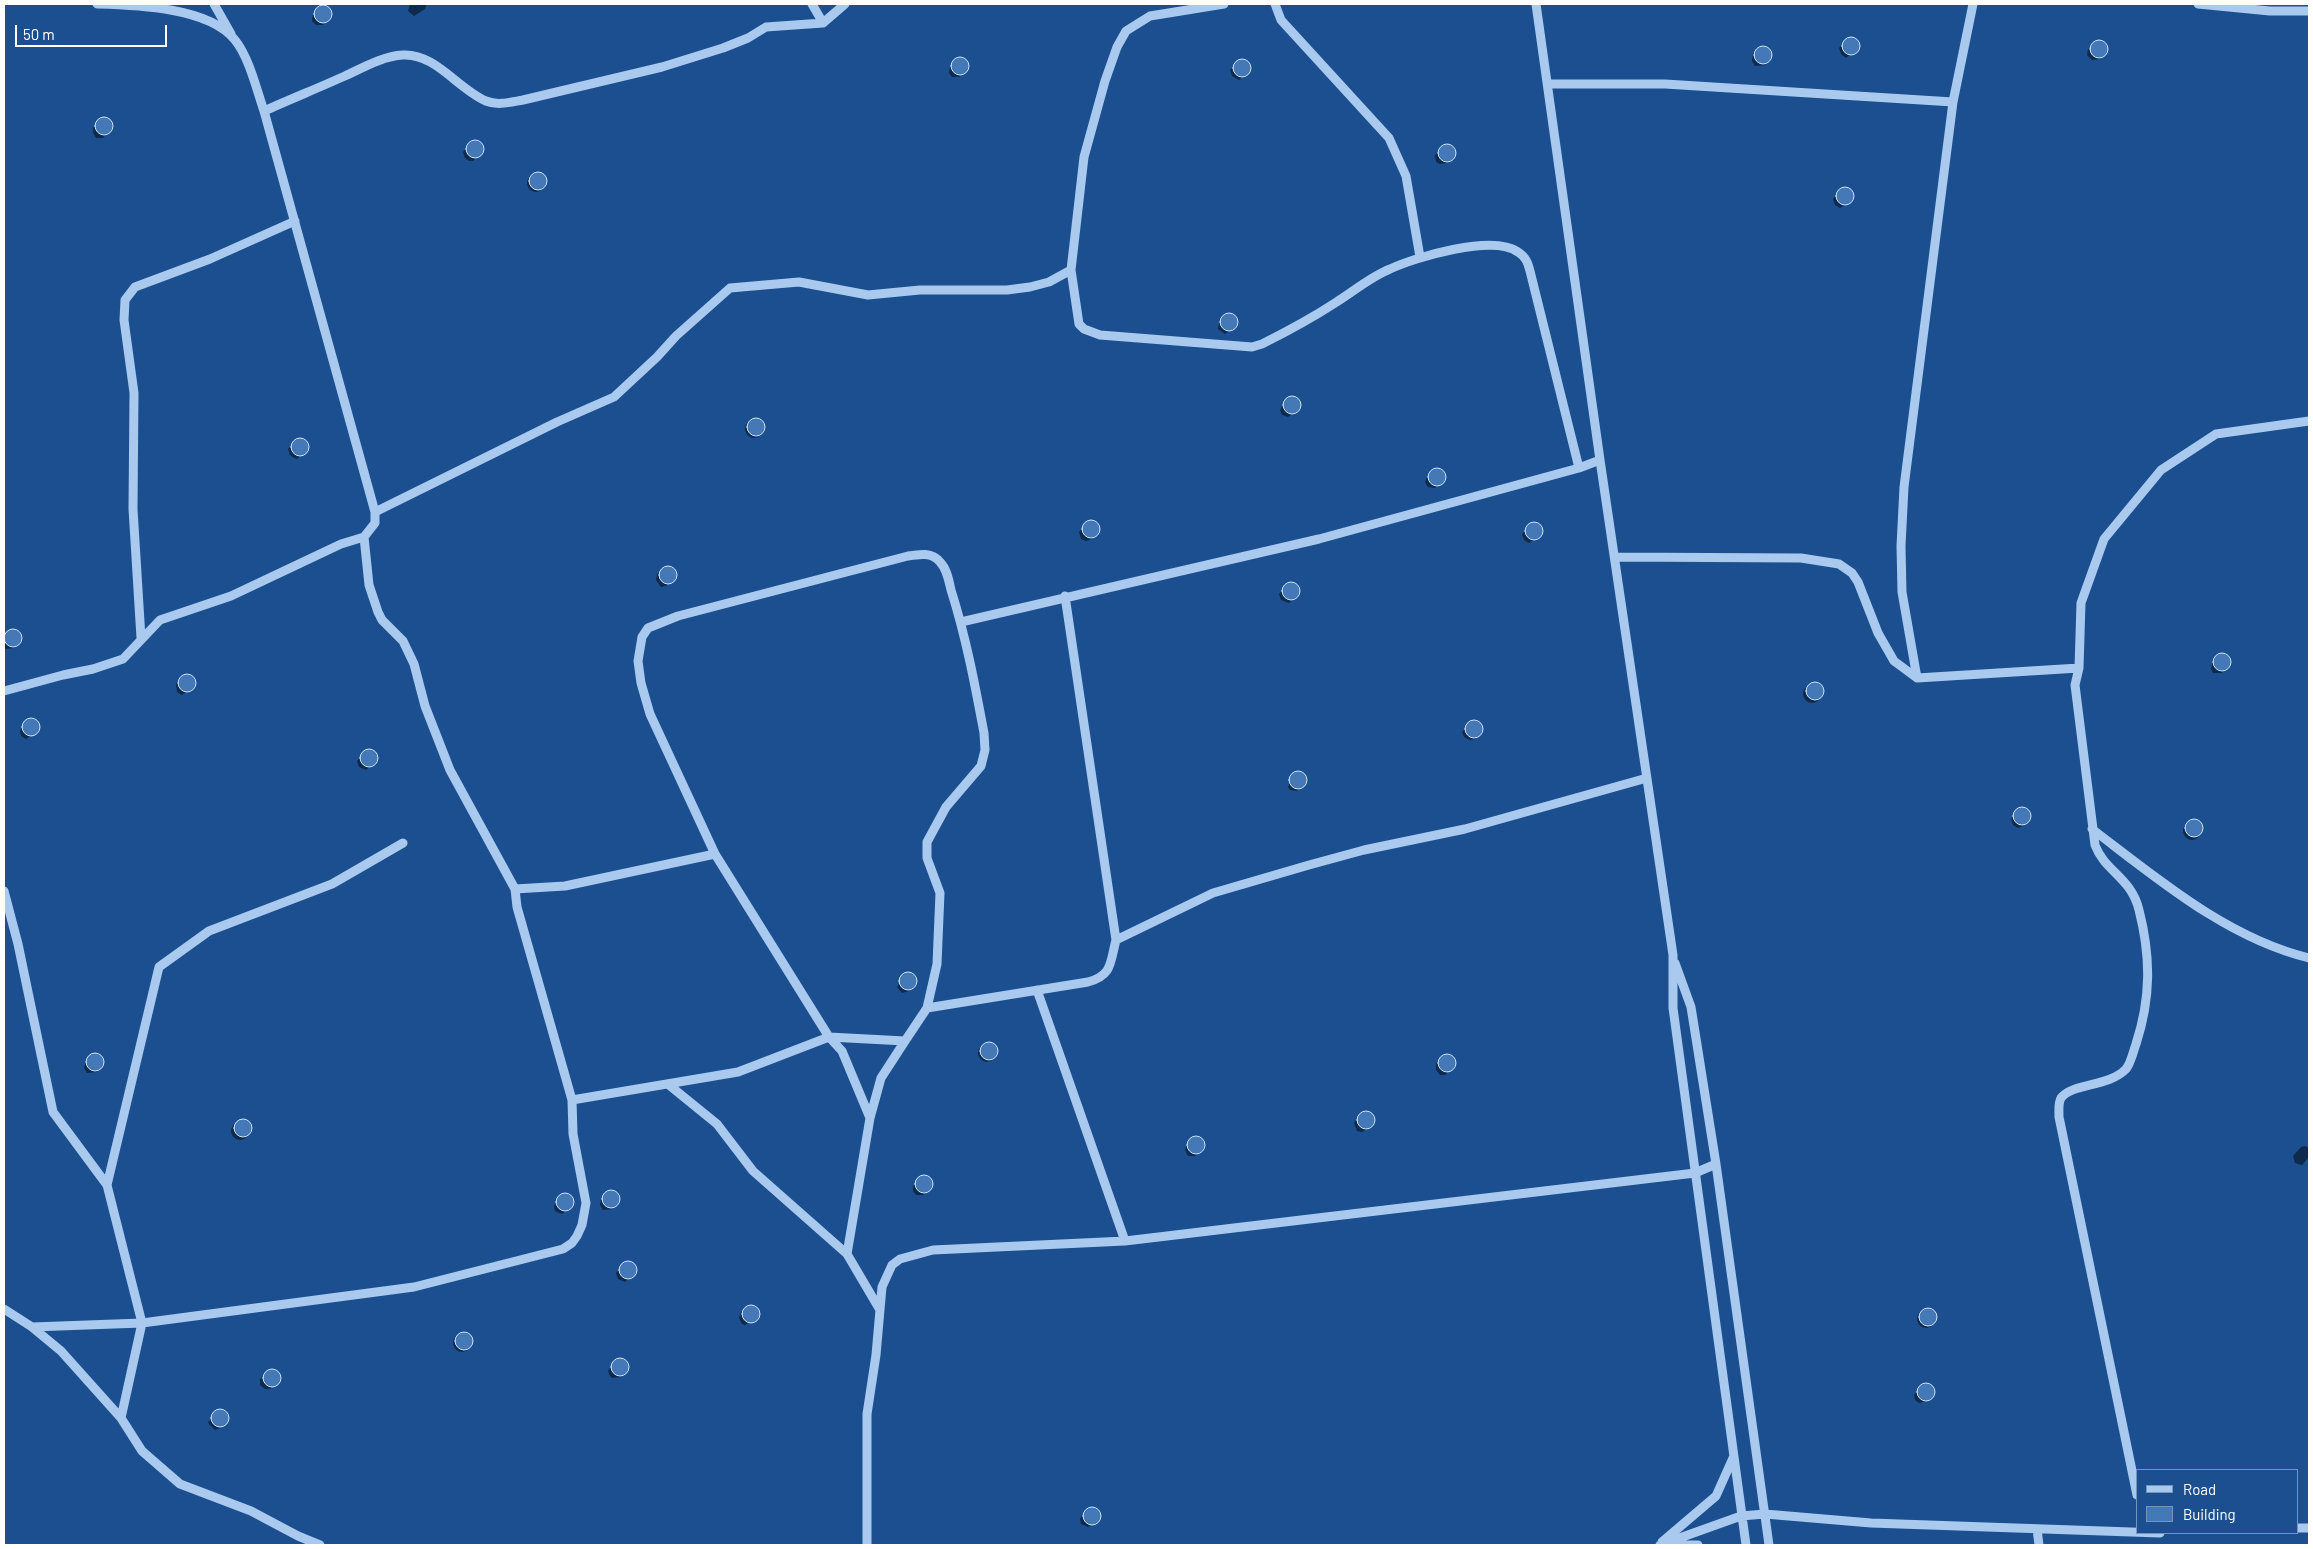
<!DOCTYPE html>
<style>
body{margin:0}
#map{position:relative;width:2313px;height:1549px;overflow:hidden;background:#1b4f8f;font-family:Barlow,sans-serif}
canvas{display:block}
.frame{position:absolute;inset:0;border:5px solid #fff;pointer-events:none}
.legend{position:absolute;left:2136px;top:1469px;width:162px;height:65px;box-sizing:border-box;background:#1b4f8f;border:1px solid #7695bc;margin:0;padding:6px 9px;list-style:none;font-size:15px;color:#fff}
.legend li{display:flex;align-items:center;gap:10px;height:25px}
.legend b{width:25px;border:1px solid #7695bc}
.scale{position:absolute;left:15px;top:25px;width:152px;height:22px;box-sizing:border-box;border:2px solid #fff;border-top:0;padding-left:6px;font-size:15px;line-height:18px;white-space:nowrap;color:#fff;-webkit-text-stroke:4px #1b4f8f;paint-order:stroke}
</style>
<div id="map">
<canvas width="2313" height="1549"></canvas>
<div class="frame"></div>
<ul class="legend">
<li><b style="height:6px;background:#a9c9ee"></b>Road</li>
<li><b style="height:14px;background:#4478b7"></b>Building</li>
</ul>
<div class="scale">50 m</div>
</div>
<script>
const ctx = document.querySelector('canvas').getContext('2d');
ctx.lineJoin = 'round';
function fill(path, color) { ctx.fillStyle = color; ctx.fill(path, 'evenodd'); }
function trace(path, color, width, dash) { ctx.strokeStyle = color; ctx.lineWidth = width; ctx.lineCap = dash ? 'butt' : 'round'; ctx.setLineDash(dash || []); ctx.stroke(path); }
fill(new Path2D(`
 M410 4H427L425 9 414 16 408 11Z
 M320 7 326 8 331 13 323 25H316L312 21 313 14Z
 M1853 38 1858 42 1857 49 1846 58 1841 54 1839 48 1847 39Z
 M2100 42 2104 44 2107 49 2100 59 2092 60 2087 55 2088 49Z
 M1764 47 1770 52 1768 61 1765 65 1755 66 1752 61 1753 53Z
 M958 59 964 60 966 70 959 77H952L949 73 950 66Z
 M1239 60 1245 61 1249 66 1248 71 1239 80 1232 76 1230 70Z
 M100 120H107L110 123V130L103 138H96L93 133V128Z
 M476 142 482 146 481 153 473 161H469L465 158 463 152 471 143Z
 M1449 145 1453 150 1454 154 1447 163 1440 164 1436 162 1435 155 1443 147Z
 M527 183a9 9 0 1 1 18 0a9 9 0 1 1-18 0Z
 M1847 188 1852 192 1850 202 1840 208 1835 205 1833 199 1841 190Z
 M1224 315 1232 316 1236 320 1235 326 1225 334 1218 329 1220 319Z
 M1292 398 1298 402 1296 411 1288 417 1282 415 1280 410 1284 403Z
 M745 429a9 9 0 1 1 18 0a9 9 0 1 1-18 0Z
 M301 439 307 443 306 450 297 459 294 458 290 455 288 449 296 440Z
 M1435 470H1441L1444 476 1443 481 1435 488 1428 487 1425 482 1427 477Z
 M1092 522 1098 526V531L1092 539 1086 541 1081 539 1079 532 1087 523Z
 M1535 524 1540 528V535L1529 543 1524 540 1522 534 1530 525Z
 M666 567 670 568 675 575 666 586 661 587 656 580 657 574Z
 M1288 584H1294L1299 589 1298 595 1289 603 1281 600 1279 594Z
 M11 631H17L19 634 18 644 14 648 5 649 4 635Z
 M2217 655 2225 656 2230 661 2222 673H2213L2211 669 2213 659Z
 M185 675 190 676 195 683 189 690 182 695 177 692 176 683Z
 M1803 694a9 9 0 1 1 18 0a9 9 0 1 1-18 0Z
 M36 720 37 732 26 739 21 736 20 731 23 725 27 721Z
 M1471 721 1477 722 1481 730 1475 739 1470 740 1464 737 1462 732Z
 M366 751H372L377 756 374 764 366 770 359 767 357 761Z
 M1297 773H1303L1306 779 1305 784 1297 791 1290 790 1288 787 1293 775Z
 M2023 808 2029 813 2030 817 2023 826 2018 828 2013 825 2011 819 2019 810Z
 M2183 831a9 9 0 1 1 18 0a9 9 0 1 1-18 0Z
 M904 975H913L916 980 909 991 902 993 897 987Z
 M978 1053a9 9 0 1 1 18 0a9 9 0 1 1-18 0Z
 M100 1055 102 1060 100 1068 97 1072 87 1073 84 1068 86 1060 89 1056Z
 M1445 1056 1454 1059V1067L1445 1075H1440L1436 1070V1063Z
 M1369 1113 1373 1118 1372 1126 1362 1132 1357 1131 1354 1123 1356 1120 1360 1116Z
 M231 1131a9 9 0 1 1 18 0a9 9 0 1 1-18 0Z
 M1201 1139 1204 1144 1203 1149 1195 1156H1188L1185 1150 1187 1144 1191 1140Z
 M2305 1146 2309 1148V1157L2302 1165 2298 1164 2295 1163 2293 1156 2301 1147Z
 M923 1177 932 1180 930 1188 923 1195H916L913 1191V1186Z
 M612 1192 616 1194 618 1201 612 1209 603 1210 600 1205 601 1199Z
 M569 1195 573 1202 570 1208 562 1214 555 1211 554 1206 558 1200 561 1196Z
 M625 1263 631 1264 635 1268 634 1274 625 1282 618 1279 616 1273Z
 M752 1307H755L758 1313 757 1318 745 1325 742 1324 739 1318 741 1312Z
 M1917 1319a9 9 0 1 1 18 0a9 9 0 1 1-18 0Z
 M453 1343a9 9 0 1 1 18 0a9 9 0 1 1-18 0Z
 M615 1359 627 1363 625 1374 621 1377 612 1378 610 1376 608 1371Z
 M270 1370 277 1372 279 1378 270 1389H265L260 1385V1379Z
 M1929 1384 1933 1393 1926 1401 1919 1403 1915 1400 1914 1395 1922 1386Z
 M223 1410 227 1419 220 1428 215 1430 208 1423 215 1412Z
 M1094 1508 1099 1514 1096 1522 1088 1527 1081 1524 1080 1519 1082 1515Z`), '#0007');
const building = new Path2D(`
 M314 14a9 9 0 1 1 18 0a9 9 0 1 1-18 0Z
 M1842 46a9 9 0 1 1 18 0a9 9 0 1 1-18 0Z
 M2090 49a9 9 0 1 1 18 0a9 9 0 1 1-18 0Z
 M1754 55a9 9 0 1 1 18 0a9 9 0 1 1-18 0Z
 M951 66a9 9 0 1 1 18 0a9 9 0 1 1-18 0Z
 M1233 68a9 9 0 1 1 18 0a9 9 0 1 1-18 0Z
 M95 126a9 9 0 1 1 18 0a9 9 0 1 1-18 0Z
 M466 149a9 9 0 1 1 18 0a9 9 0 1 1-18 0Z
 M1438 153a9 9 0 1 1 18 0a9 9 0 1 1-18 0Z
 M529 181a9 9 0 1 1 18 0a9 9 0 1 1-18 0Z
 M1836 196a9 9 0 1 1 18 0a9 9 0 1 1-18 0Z
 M1220 322a9 9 0 1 1 18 0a9 9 0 1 1-18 0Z
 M1283 405a9 9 0 1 1 18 0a9 9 0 1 1-18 0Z
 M747 427a9 9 0 1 1 18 0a9 9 0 1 1-18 0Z
 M291 447a9 9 0 1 1 18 0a9 9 0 1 1-18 0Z
 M1428 477a9 9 0 1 1 18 0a9 9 0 1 1-18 0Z
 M1082 529a9 9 0 1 1 18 0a9 9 0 1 1-18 0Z
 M1525 531a9 9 0 1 1 18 0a9 9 0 1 1-18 0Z
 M659 575a9 9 0 1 1 18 0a9 9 0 1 1-18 0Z
 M1282 591a9 9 0 1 1 18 0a9 9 0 1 1-18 0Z
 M4 638a9 9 0 1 1 18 0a9 9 0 1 1-18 0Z
 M2213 662a9 9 0 1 1 18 0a9 9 0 1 1-18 0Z
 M178 683a9 9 0 1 1 18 0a9 9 0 1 1-18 0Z
 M1806 691a9 9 0 1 1 18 0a9 9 0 1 1-18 0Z
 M22 727a9 9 0 1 1 18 0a9 9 0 1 1-18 0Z
 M1465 729a9 9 0 1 1 18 0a9 9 0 1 1-18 0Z
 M360 758a9 9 0 1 1 18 0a9 9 0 1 1-18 0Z
 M1289 780a9 9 0 1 1 18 0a9 9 0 1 1-18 0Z
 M2013 816a9 9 0 1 1 18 0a9 9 0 1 1-18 0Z
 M2185 828a9 9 0 1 1 18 0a9 9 0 1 1-18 0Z
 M899 981a9 9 0 1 1 18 0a9 9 0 1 1-18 0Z
 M980 1051a9 9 0 1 1 18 0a9 9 0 1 1-18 0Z
 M86 1062a9 9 0 1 1 18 0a9 9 0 1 1-18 0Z
 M1438 1063a9 9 0 1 1 18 0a9 9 0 1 1-18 0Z
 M1357 1120a9 9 0 1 1 18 0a9 9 0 1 1-18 0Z
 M234 1128a9 9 0 1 1 18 0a9 9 0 1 1-18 0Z
 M1187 1145a9 9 0 1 1 18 0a9 9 0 1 1-18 0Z
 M915 1184a9 9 0 1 1 18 0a9 9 0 1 1-18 0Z
 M602 1199a9 9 0 1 1 18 0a9 9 0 1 1-18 0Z
 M556 1202a9 9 0 1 1 18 0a9 9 0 1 1-18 0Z
 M619 1270a9 9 0 1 1 18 0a9 9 0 1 1-18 0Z
 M742 1314a9 9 0 1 1 18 0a9 9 0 1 1-18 0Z
 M1919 1317a9 9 0 1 1 18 0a9 9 0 1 1-18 0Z
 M455 1341a9 9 0 1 1 18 0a9 9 0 1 1-18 0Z
 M611 1367a9 9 0 1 1 18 0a9 9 0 1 1-18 0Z
 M263 1378a9 9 0 1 1 18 0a9 9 0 1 1-18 0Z
 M1917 1392a9 9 0 1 1 18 0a9 9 0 1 1-18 0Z
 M211 1418a9 9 0 1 1 18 0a9 9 0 1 1-18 0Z
 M1083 1516a9 9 0 1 1 18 0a9 9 0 1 1-18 0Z`);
fill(building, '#4478b7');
trace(building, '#cfe3fa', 1);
trace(new Path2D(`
 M97 4C135 5 209 7 235 40 249 57 257 91 264 111
 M214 4 231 34
 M812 4 823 23
 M1224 4 1150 16 1126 31 1117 47 1105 81 1084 157 1071 270 1079 324 1084 329 1100 335 1252 347 1262 344C1286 332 1312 318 1335 303 1353 292 1370 277 1390 269 1416 257 1493 234 1518 252 1526 257 1528 263 1530 271L1579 468
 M1275 4 1281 20 1389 138 1406 176 1420 257
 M1536 4 1600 460 1673 955V1008L1746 1545
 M2198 4 2270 11H2309
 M1548 84H1665L1953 102
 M375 512 557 422 614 397 657 357 676 336 730 288 799 282 868 295 920 290H1007L1030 287 1049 282 1071 270
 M1615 557 1801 558 1839 564 1852 573 1858 582 1878 633 1894 661 1917 678 2079 668
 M961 622 1319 539 1579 468 1600 460
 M141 638 133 509 134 393 124 320 125 300 135 287 210 259 295 221
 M1917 678 1902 592 1901 546 1904 487 1953 102 1973 4
 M4 691 63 675 93 669 123 659 160 620 231 596 341 544 364 537 375 523V512L264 111C291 99 318 88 345 76 362 68 383 56 403 55 435 53 458 89 486 101 498 106 511 102 523 100L662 67 723 48 748 38 766 27 823 23 845 4
 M2092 829C2158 879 2227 938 2309 958
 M515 889 565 886 715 854
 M4 891 18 944 53 1112 107 1185
 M1116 940 1213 893 1309 865 1364 850 1465 829 1647 778
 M1675 963 1691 1007 1716 1164 1769 1545
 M1037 990 1125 1241
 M669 1085 717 1124 753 1171 847 1254 880 1310
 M572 1100 738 1072 829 1037 905 1041 927 1008 1088 982C1113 975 1110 962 1116 940L1065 596
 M870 1118 842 1051 829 1037 715 854 650 714 641 683 638 661 642 637 648 628 678 616 908 556C920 554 932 552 940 562 947 569 949 581 951 590 966 637 975 685 984 733L985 750 981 766 946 807 927 842V858L940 893 937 964 927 1008
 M847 1254 870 1118 881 1078 905 1041
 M4 1309 32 1327 61 1351 121 1418 142 1451 180 1484 251 1511 298 1536 320 1545
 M32 1327 142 1323 414 1287 563 1249 572 1243 577 1236 582 1225 586 1203 573 1134 572 1100 517 907 515 889 450 770 425 706 414 664 403 641 382 620 378 612 369 585 364 537
 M121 1418 142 1323 107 1185 159 967 209 931 332 884 403 843
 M2137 1495 2059 1117C2059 1111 2058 1103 2061 1098 2072 1083 2109 1087 2126 1069 2131 1063 2133 1052 2136 1044 2151 998 2151 957 2139 910 2131 877 2105 872 2095 845L2075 685 2079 668 2081 603 2104 539 2161 470 2216 434 2309 421
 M2297 1528H2309
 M2037 1529 2039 1545
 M1662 1542 1716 1496 1733 1458
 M867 1545V1414L876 1355 882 1287 892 1265 900 1259 933 1250 1125 1241 1695 1173 1716 1164
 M1660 1545 1741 1516 1765 1514 1871 1523 2160 1533
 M1672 1545H1698`), '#a9c9ee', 9);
</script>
